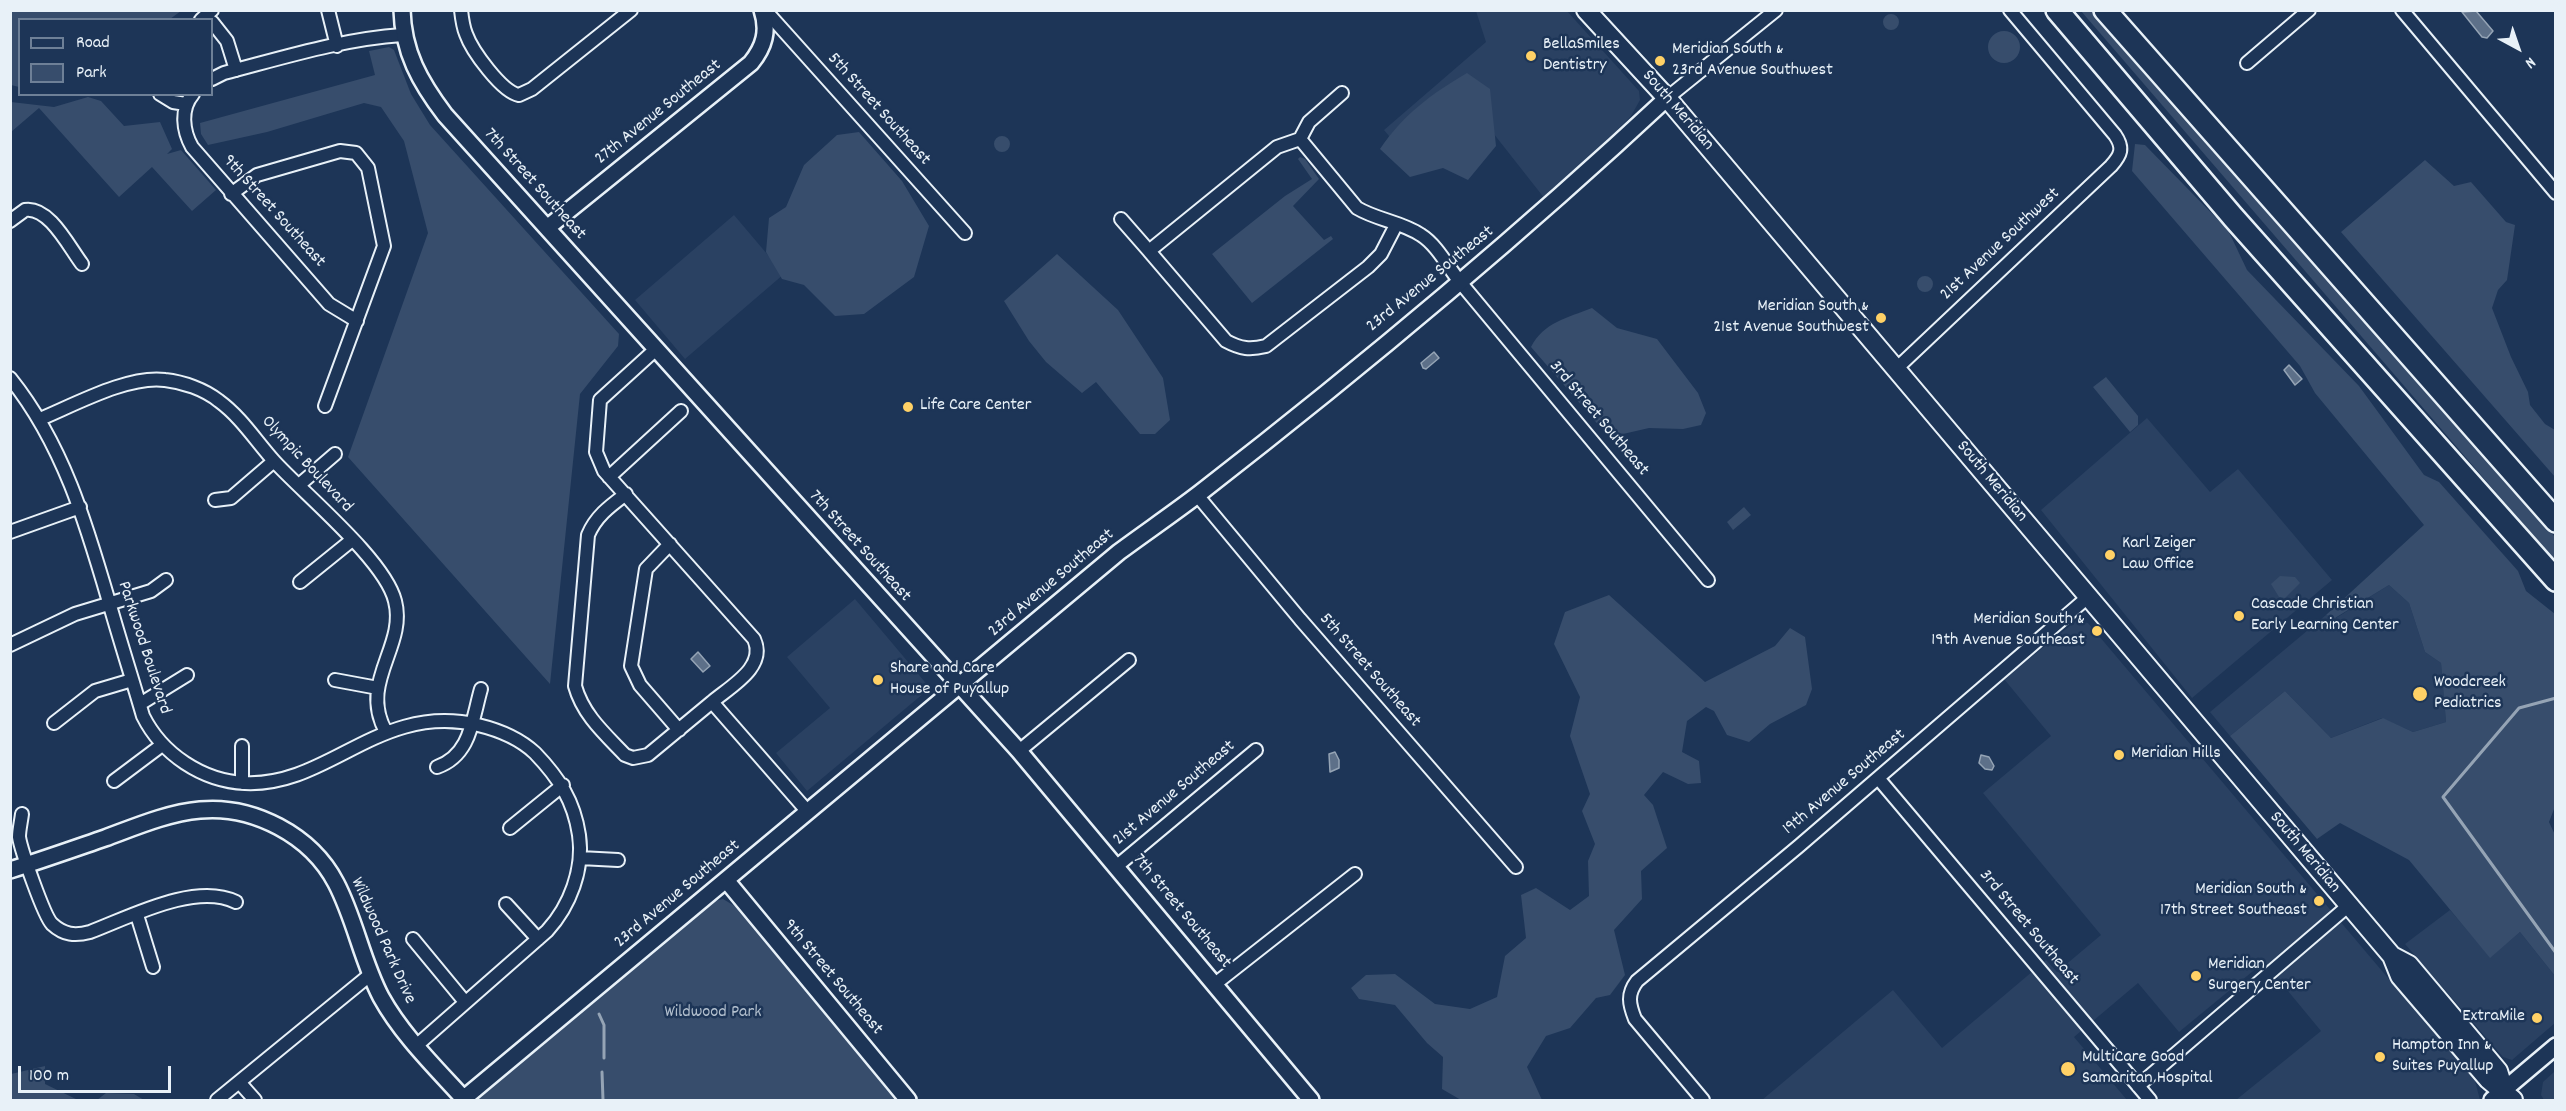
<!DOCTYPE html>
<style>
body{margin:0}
#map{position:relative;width:2566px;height:1111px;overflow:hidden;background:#1d3557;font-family:Dekko,sans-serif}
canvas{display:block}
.frame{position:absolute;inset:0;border:12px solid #e8f1f8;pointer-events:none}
.legend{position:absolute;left:18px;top:18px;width:195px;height:78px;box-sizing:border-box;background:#1d3557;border:2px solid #6e8097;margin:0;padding:8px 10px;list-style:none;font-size:18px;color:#e8f1f8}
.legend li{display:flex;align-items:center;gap:12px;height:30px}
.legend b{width:30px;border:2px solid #6e8097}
.north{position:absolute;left:2488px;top:18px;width:60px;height:60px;-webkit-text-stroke:4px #1d3557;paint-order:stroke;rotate:140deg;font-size:16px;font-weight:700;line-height:24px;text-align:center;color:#e8f1f8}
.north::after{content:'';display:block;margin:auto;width:21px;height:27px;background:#e8f1f8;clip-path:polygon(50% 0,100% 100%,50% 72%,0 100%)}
.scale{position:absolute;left:18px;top:1066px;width:153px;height:27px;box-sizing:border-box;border:3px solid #e8f1f8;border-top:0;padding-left:8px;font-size:18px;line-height:21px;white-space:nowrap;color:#e8f1f8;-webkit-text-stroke:4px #1d3557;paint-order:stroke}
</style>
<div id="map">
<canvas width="2566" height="1111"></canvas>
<div class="frame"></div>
<ul class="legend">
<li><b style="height:8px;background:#1d3557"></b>Road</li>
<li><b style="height:16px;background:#374d6c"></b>Park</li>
</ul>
<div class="north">N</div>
<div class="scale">100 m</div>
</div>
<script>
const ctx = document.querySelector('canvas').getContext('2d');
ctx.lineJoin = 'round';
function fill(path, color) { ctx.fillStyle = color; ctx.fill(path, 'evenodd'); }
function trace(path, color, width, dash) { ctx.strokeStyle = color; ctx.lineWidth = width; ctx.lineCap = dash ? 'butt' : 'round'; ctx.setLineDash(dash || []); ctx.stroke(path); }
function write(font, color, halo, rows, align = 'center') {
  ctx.font = font + ' Dekko,sans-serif'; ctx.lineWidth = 5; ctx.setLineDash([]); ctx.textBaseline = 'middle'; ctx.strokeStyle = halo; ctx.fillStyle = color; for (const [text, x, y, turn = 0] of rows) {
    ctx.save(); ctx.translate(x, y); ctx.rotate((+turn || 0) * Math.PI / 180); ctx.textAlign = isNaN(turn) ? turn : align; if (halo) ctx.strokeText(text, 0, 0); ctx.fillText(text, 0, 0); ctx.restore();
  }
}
fill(new Path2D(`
 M1476 11H1567L1639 91 1640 100 1631 116 1574 174 1545 199 1486 124 1419 172 1384 130 1486 42Z
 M734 215 784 274 685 359 635 300Z
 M2147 418 2210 492 2238 469 2332 580 2192 698 2041 510Z
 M2389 585 2409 603 2425 652 2441 663 2446 722 2413 732 2382 718 2331 738 2285 691 2230 736 2210 712 2326 615 2336 618Z
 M855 599 930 688 807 791 776 753 830 708 787 657Z
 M2076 621 2088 623 2475 1081 2480 1100H2236L2321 1031 2264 962 2179 1032 2138 983 2074 1037 2127 1100H1762L1893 990 1942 1048 2046 960 2057 972 2101 935 1983 793 2051 736 2004 679Z
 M2450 910 2490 957 2520 932 2555 976V1023L2512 1060 2503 1057 2405 944Z
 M2555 1071V1100H2544L2541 1095 2543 1082Z`), '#2a4162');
fill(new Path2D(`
 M10 11 11 10 181 11 170 19 20 20 19 87 11 85Z
 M2081 11H2095L2555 537V561Z
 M1883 22a8 8 0 1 1 16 0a8 8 0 1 1-16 0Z
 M1988 47a16 16 0 1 1 32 0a16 16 0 1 1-32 0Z
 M389 47 394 50 411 94 430 125 619 334 618 346 580 394 550 684 348 457 428 233 404 141 381 107 364 103 267 132 208 145 201 134 200 123 375 75 369 51Z
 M1467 73 1490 89 1496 146 1468 180 1443 168 1410 177 1380 149C1403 115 1431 94 1467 73Z
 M88 97 101 101 124 126 160 122 172 149 167 154 181 150 216 190 192 211 152 167 119 197 39 108 11 132V102L54 107Z
 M859 132 902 181 929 226 914 277 864 314 835 316 804 285 782 279 766 252 769 218 786 207 804 165 837 135Z
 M994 144a8 8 0 1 1 16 0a8 8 0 1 1-16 0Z
 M2135 144 2145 145 2228 230 2247 270 2359 386 2424 475 2439 482 2518 571 2526 591 2555 614 2556 804 2549 822 2556 837 2555 976 2520 932 2490 958 2409 860 2340 823 2317 839 2230 736 2285 691 2331 738 2383 718 2413 732 2446 722 2441 663 2425 652 2409 603 2389 585 2335 618 2326 615 2424 525 2315 393 2300 366 2132 171Z
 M1300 157 1305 159 1319 179 1293 206 1324 240 1331 236 1333 239 1252 303 1212 254 1285 196 1312 179 1298 159Z
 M2425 160 2454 186 2471 182 2506 222 2515 225 2507 280 2498 290 2492 308 2511 357 2528 392 2530 405 2545 424 2555 430V477L2341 232Z
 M1057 254 1118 310 1163 378 1170 420 1155 434H1140L1096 382 1082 393 1046 362 1029 341 1004 301Z
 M1917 284a8 8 0 1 1 16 0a8 8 0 1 1-16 0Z
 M1592 308 1617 328 1657 339 1698 393 1706 413 1701 425 1683 429 1649 428 1623 434 1602 429 1531 347C1544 322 1567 318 1592 308Z
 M2106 377 2138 416V425L2130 432 2093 387Z
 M1744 507 1751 515 1733 530 1727 522Z
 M2280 576 2295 577 2300 583 2285 598 2279 597 2271 584Z
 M1609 595 1705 682 1775 646 1790 628 1805 637 1812 689 1806 705 1770 724 1749 742 1727 735 1714 711 1706 707 1687 721 1682 752 1699 761 1701 783 1688 784 1663 772 1644 795 1653 805 1667 848 1641 871 1642 899 1614 930 1625 975 1610 995 1596 998 1570 1028 1546 1036 1527 1067 1542 1100H1461L1442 1089 1443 1057 1427 1043 1395 1005 1359 999 1351 988 1366 975 1395 974 1435 1004 1470 1009 1497 997 1505 956 1526 938 1521 895 1536 888 1570 910 1589 896 1588 861 1595 844 1582 811 1590 794 1570 736 1580 697 1554 644 1565 612Z
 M723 899 743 911 896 1100H475L715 901Z
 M45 1066V1084L78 1100H11V1074Z
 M106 1093 134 1094 144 1100H97Z`), '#374d6c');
const water = new Path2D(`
 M2476 11 2493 31 2487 38 2482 37 2462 12Z
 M1434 352 1439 358 1426 369 1423 368 1421 363Z
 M2289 365 2302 379 2295 385 2284 370Z
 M698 652 710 666 703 672 691 659Z
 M1335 752 1339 760V768L1330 772 1329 754Z
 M1981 755 1989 757 1994 766 1992 770 1985 769 1979 763Z`);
fill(water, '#5d7089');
trace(water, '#95a4b5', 1.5);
trace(new Path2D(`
 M2556 698 2519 708 2443 797 2556 953
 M599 1014 604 1025V1058
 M602 1072 603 1100`), '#95a4b5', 3);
const minor = new Path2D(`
 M328 10 337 46
 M461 10C462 19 463 27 466 34 472 51 502 92 519 95L532 89 631 10
 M765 10 965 233
 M2402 10 2556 193
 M201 20 212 10
 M212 22 227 41 236 70
 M2247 63 2309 10
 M212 79 224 73C282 58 342 39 402 35
 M1342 93 1309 122 1300 139 1277 147 1149 251 1226 341C1241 349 1250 350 1266 346L1368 267 1381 254 1396 225
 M160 94 173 102 186 104
 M193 94C180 109 183 131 192 147L329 304 357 321
 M1667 98 1776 10
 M1300 139 1357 208C1377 220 1402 222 1421 235 1437 245 1448 267 1460 282L1708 580
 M231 194 257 175 340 151 356 153 368 168 384 246 325 406
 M1121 219 1149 251
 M10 221 25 210C49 206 69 247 82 264
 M655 350 600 400 596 452 604 471 754 639C767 667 731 686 712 702L808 812
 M1896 369 2111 166C2121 155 2124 148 2115 135L2010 10
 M10 378C63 444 86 523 109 602 120 641 132 678 143 716 162 754 202 781 245 783 329 787 379 702 478 725 499 730 519 738 535 753 559 778 574 801 579 835 584 869 570 906 547 931L416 1046
 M40 419C74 405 128 375 165 380 183 382 204 389 219 401 241 417 256 441 274 461 304 494 385 560 395 601 407 647 358 682 386 732
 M609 477 681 411
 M299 485 335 454
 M626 494C610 506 596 516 588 535L575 686C583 715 605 734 625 755L633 758 648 755 712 702
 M1197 495 1300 619 1516 867
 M215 500 231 498 274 461
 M10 532 80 507
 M670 544 646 569 631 666 640 685 679 730
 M300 582 352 540
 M10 645 75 614 151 591 166 580
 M335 680 378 688
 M140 704 187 675
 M54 723 95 691 132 680
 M242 746V783
 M1019 751 1129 660
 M437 767C471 755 472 720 481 689
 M1878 778 2150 1100
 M114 781 162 745
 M22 814C21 822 19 830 19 837 21 850 44 916 52 924 64 935 75 936 90 932 130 917 195 882 236 902
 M510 828 563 785
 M580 858 618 860
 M1117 866 1256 750
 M506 904 538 939
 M137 915 153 967
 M413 939 465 1002
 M1215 984 1355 874
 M239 1082 255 1100
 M2138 1086 2348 906
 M217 1100 371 974
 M1703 1100 1635 1019C1629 1004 1627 994 1637 981L1799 846 2088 597`);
const tertiary = new Path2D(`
 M402 10C403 52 420 82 445 115L1019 751 1311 1100
 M547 228 751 63C764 47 769 31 762 10
 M10 870C42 860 73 849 105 838 135 827 167 813 200 810 253 805 311 835 336 883 355 919 362 961 381 997 402 1035 435 1067 464 1099
 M726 880 908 1100
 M462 1100 1119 552C1146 532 1174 513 1200 493 1361 368 1518 237 1667 98
 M2492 1100 2556 1046`);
const primary = new Path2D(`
 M1586 10 1667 98 2392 956 2400 976 2488 1079 2513 1100
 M2392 956 2409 965 2498 1071 2504 1090`);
const motorway = new Path2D(`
 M2057 10 2233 217 2556 580
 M2105 10 2556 521`);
trace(minor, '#e8f1f8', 16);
trace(tertiary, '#e8f1f8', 20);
trace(primary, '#e8f1f8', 22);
trace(motorway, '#e8f1f8', 26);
trace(minor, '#1d3557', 12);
trace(tertiary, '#1d3557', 15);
trace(primary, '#1d3557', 18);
trace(motorway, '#1d3557', 21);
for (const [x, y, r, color] of [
 [1531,56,6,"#ffd166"],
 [1660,61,6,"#ffd166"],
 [1881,318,6,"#ffd166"],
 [908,407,6,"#ffd166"],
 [2110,555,6,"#ffd166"],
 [2239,616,6,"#ffd166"],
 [2097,631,6,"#ffd166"],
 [878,680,6,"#ffd166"],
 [2420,694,8,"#ffd166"],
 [2119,755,6,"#ffd166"],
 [2319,901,6,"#ffd166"],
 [2196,976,6,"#ffd166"],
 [2537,1018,6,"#ffd166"],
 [2380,1057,6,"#ffd166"],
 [2068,1069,8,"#ffd166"]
]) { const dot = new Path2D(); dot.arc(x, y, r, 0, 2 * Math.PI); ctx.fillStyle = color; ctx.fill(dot); trace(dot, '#1d3557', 2); }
write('18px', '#e8f1f8', '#1d3557', [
 ["BellaSmiles",1543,46],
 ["Dentistry",1543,67],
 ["Meridian South &",1672,51],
 ["23rd Avenue Southwest",1672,72],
 ["Meridian South &",1869,308,"right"],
 ["21st Avenue Southwest",1869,329,"right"],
 ["Life Care Center",920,407],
 ["Karl Zeiger",2122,545],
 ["Law Office",2122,566],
 ["Cascade Christian",2251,606],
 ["Early Learning Center",2251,627],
 ["Meridian South &",2085,621,"right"],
 ["19th Avenue Southeast",2085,642,"right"],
 ["Share and Care",890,670],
 ["House of Puyallup",890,691],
 ["Woodcreek",2434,684],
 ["Pediatrics",2434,705],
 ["Meridian Hills",2131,755],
 ["Meridian South &",2307,891,"right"],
 ["17th Street Southeast",2307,912,"right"],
 ["Meridian",2208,966],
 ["Surgery Center",2208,987],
 ["ExtraMile",2525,1018,"right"],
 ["Hampton Inn &",2392,1047],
 ["Suites Puyallup",2392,1068],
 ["MultiCare Good",2082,1059],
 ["Samaritan Hospital",2082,1080]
], 'left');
write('18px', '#e8f1f8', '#1d3557', [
 ["5th Street Southeast",878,110,48],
 ["South Meridian",1677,111,49],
 ["27th Avenue Southeast",659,113,-39],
 ["7th Street Southeast",534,185,48],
 ["9th Street Southeast",273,212,48],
 ["21st Avenue Southwest",2001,245,-43],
 ["23rd Avenue Southeast",1431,280,-39],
 ["3rd Street Southeast",1598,419,50],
 ["Olympic Boulevard",306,465,47],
 ["South Meridian",1991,482,50],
 ["7th Street Southeast",859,547,48],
 ["23rd Avenue Southeast",1052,584,-40],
 ["Parkwood Boulevard",143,648,72],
 ["5th Street Southeast",1369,671,49],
 ["19th Avenue Southeast",1845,783,-40],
 ["21st Avenue Southeast",1175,794,-40],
 ["South Meridian",2304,853,50],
 ["23rd Avenue Southeast",678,895,-40],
 ["7th Street Southeast",1181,912,50],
 ["3rd Street Southeast",2028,928,50],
 ["Wildwood Park Drive",382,941,66],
 ["9th Street Southeast",832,978,50]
]);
write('18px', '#b3c0ce', '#1d3557', [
 ["Wildwood Park",713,1014]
]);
</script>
